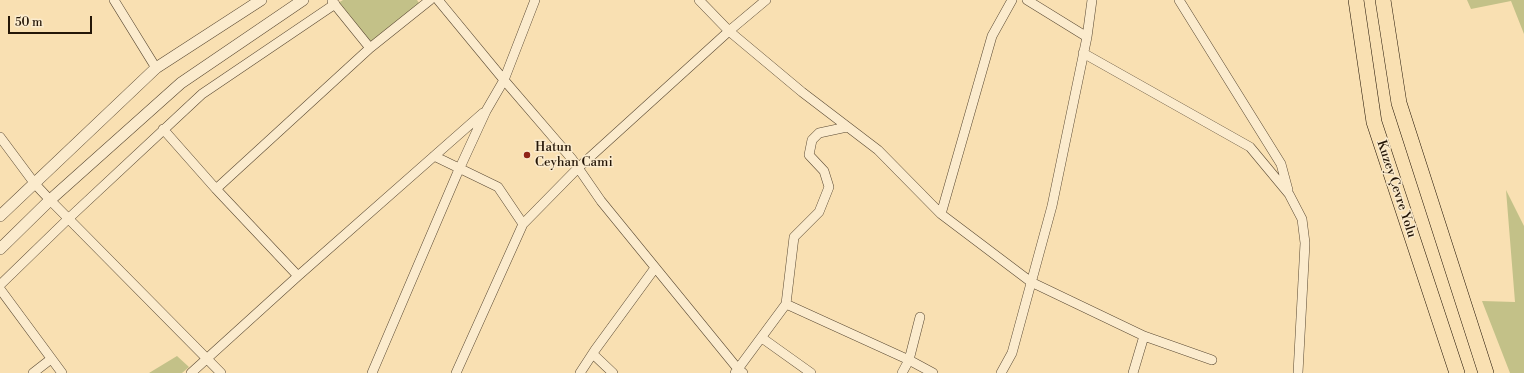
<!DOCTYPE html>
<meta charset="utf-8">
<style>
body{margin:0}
#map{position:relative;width:1524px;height:373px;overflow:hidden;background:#f9e0b2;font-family:"Libre Bodoni",serif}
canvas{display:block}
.scale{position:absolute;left:8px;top:16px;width:84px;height:18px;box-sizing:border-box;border:2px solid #241607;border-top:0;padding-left:5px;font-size:12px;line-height:14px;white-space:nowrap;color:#241607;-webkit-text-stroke:3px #fbebcd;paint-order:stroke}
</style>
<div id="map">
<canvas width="1524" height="373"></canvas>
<div class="scale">50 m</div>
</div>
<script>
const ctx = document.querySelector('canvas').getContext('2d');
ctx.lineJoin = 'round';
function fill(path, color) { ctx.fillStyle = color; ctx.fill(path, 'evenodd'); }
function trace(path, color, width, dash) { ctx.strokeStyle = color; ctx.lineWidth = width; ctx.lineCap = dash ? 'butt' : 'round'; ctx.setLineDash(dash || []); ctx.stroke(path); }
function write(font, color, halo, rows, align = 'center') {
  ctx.font = font + ' "Libre Bodoni",serif'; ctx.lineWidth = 3; ctx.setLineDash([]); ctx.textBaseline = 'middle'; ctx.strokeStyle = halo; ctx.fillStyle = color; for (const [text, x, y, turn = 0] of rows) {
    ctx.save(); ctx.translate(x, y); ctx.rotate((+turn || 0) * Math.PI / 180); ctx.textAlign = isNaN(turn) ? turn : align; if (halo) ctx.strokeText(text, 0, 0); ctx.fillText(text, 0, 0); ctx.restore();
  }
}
fill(new Path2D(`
 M343 0H417L419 3 370 44 338 3Z
 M1467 0H1524V34L1511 1 1471 9Z
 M1506 190 1524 226V373H1510L1482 301 1515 302Z
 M177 356 189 367 182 373H149Z`), '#c3c188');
const minor = new Path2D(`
 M114 0 156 68
 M438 0 504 80 572 159 601 201 738 369 743 373
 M699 0 729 31 802 92 878 150 941 214 1031 282 1144 336 1212 360
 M1027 0 1087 37
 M1179 0 1281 164 1288 190
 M332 1 370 48
 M1083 53 1250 147 1289 194 1302 219 1305 243 1298 373
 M163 129 216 189 298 276
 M0 137 35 184 50 200 221 373
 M434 156 498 187 523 224
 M216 189 370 48 430 0
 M941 214 992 36 1012 0
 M0 285 68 219 202 94 335 4
 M0 289 62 373
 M786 304 909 360 933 373
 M762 338 811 373
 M593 354 613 373
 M33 373 51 359
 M191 373 298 276 483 113
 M372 373 457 174 486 111 504 80 535 0
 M456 373 523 224 578 168 729 31 766 0
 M580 373 595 350 655 268
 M735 373 786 304 794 237 819 212 829 187 824 171 809 155 812 140 819 133 847 127
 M902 373 909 360 920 317
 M1001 373 1012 353 1052 206 1087 37 1092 0
 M1133 373 1144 336`);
const tertiary = new Path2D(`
 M0 216 156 68 261 0
 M0 249 50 200 181 83 303 0`);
const primary = new Path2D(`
 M1356 0 1374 122 1457 373
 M1383 0 1399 103 1486 373`);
trace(minor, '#594832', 10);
trace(tertiary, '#594832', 12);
trace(primary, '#241607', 16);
trace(minor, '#fbebcd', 9);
trace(tertiary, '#fbebcd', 11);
trace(primary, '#f9e0b2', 15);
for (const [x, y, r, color] of [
 [527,155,4,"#8f2418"]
]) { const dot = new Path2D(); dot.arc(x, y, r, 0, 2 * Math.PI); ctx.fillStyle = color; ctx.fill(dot); trace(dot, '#fbebcd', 1.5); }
write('13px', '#241607', '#fbebcd', [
 ["Hatun",535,148],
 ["Ceyhan Cami",535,163]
], 'left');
write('13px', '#241607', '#fbebcd', [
 ["Kuzey Çevre Yolu",1396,189,72]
]);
</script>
